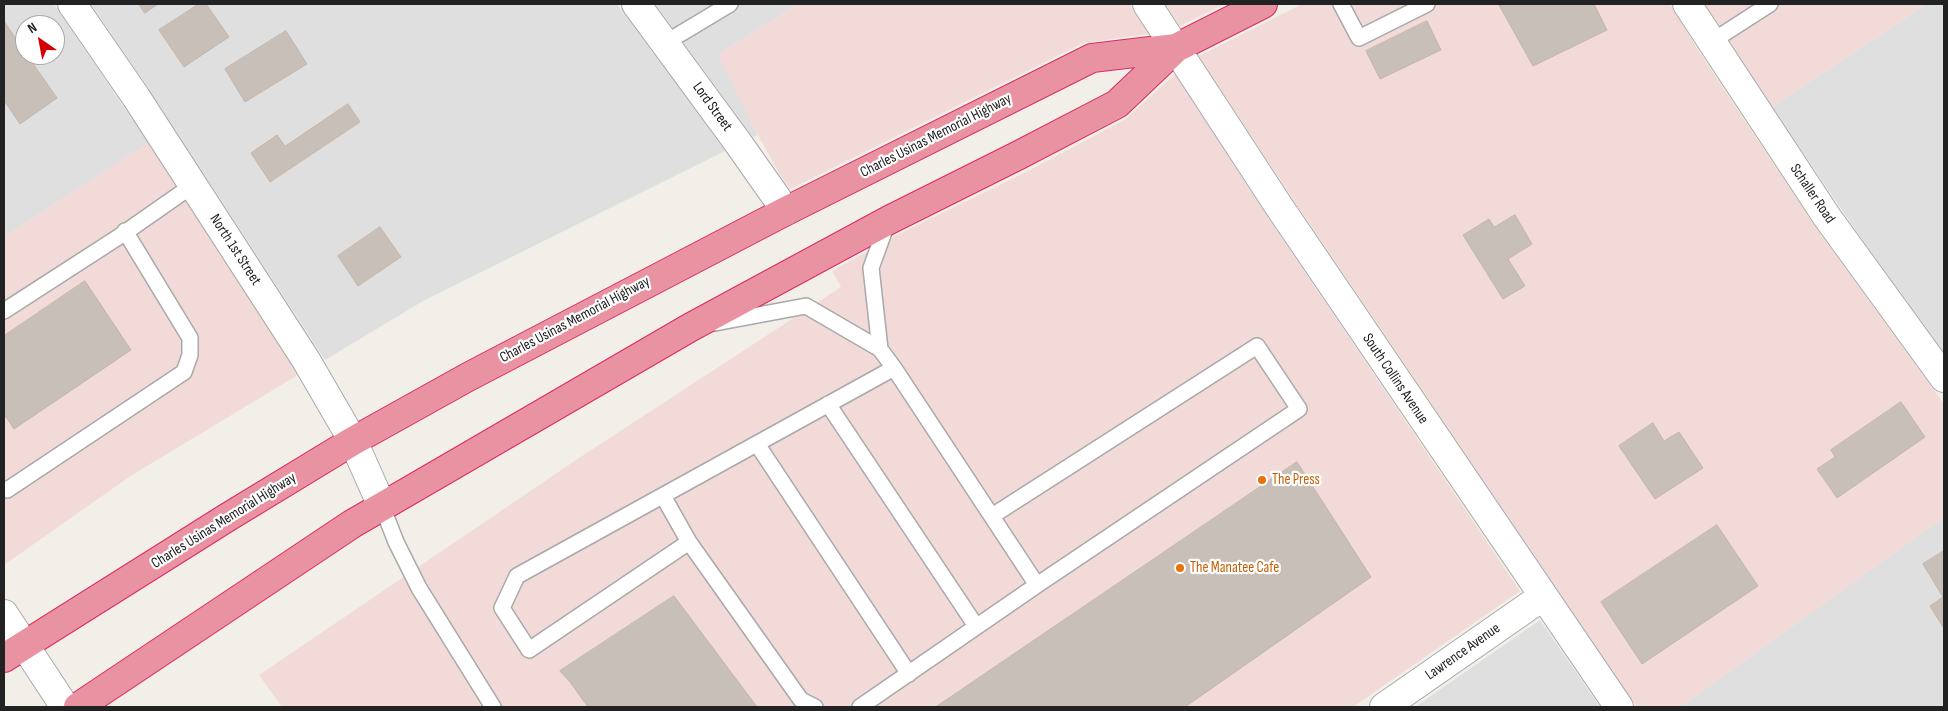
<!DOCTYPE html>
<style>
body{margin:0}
#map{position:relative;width:1948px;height:711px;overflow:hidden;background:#f2efe9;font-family:"Sofia Sans Condensed",sans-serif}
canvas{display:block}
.frame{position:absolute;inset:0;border:5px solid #222;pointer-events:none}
.north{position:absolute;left:15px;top:15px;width:50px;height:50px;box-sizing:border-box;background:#fff;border:1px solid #a7a7a7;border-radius:50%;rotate:327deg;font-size:14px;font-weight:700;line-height:20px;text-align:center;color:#222}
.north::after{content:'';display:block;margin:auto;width:18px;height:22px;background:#d40000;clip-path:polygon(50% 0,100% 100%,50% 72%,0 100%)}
</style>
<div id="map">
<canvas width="1948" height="711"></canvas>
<div class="frame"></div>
<div class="north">N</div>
</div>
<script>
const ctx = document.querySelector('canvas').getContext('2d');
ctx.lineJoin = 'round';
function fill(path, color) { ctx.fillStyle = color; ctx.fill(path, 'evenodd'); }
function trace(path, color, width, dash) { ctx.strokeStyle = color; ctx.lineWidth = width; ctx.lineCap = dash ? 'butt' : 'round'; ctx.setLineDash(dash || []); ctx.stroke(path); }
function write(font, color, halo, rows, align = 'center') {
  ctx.font = font + ' "Sofia Sans Condensed",sans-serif'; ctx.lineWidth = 4.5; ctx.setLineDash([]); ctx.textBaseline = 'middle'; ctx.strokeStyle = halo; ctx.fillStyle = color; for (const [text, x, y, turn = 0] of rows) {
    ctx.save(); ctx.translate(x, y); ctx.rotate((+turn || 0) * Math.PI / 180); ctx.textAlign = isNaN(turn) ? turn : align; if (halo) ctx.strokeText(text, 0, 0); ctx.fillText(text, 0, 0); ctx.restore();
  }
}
fill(new Path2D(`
 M4 4H54L148 143 4 237ZM25 25H55V55H25Z
 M91 4H617L725 151 423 301 325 360 149 89Z
 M655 4H797L718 55 758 135 753 137Z
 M1927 4H1944V352L1863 241 1772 107Z
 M1944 517V707H1680Z
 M1540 620 1600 707H1415Z`), '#e0dfdf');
fill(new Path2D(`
 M797 4H1129L1149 34 1083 43 790 189 780 175 758 135 718 55Z
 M1165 4H1224L1180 26Z
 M1302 4H1670L1698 50 1814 225 1944 404V517L1680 707H1637L1291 196 1199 56Z
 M1705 4H1927L1772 107Z
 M1175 74 1265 213 1520 591 1353 707H282L259 675 579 458 841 287 832 271 897 235 1028 171 1126 119Z
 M148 143 298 375 132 475 4 565V237Z`), '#f2dad9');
const building = new Path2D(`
 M139 4H158L145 13Z
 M199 4H206L229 37 184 67 159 30Z
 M1502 4H1594L1607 30 1533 66 1499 5Z
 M4 21 25 52V55H27L57 98 20 124 4 100Z
 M1427 21 1441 50 1380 79 1366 51Z
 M286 31 307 64 245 102 225 69Z
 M348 104 360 122 270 182 251 153 277 135 285 146Z
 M1515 215 1532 244 1508 259 1525 286 1503 299 1463 235 1489 219 1494 227Z
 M380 227 401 257 358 286 338 256Z
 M85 281 131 350 14 429 4 414V336Z
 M1901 402 1925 437 1837 498 1817 469 1835 457 1831 450Z
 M1653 423 1664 441 1679 432 1703 468 1655 499 1619 446Z
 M1297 462 1371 577 1185 707H936Z
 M1717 525 1758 586 1642 664 1601 602Z
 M1944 551V627H1943L1930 606 1943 597 1923 564Z
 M674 596 757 707H588L570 682 560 671Z`);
fill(building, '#c7bfb8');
trace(building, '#c4b6ab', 1);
const lane = new Path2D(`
 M1341 4 1359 38 1427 4
 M1711 42 1770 4
 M665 43 730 4
 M4 311 120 236 193 185
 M715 323 806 306 880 349 894 368 1037 585 860 707
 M880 349 871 268 888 221
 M828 404 976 626
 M757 444 909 674
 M4 489 7 490 184 372 190 355V338L125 231
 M663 496 689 542
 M382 506 396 542 419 588 493 707
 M992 516 1257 346 1299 409 1037 585
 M815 707 801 700 689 542 529 650 502 608 517 576 894 368`);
const street = new Path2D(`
 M72 4 136 97 306 360 353 441 382 506
 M636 4 736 140 786 211
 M1147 4 1278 205 1619 707
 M1687 4 1827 217 1944 378
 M4 614 65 707
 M1384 707 1542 597`);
const highway = new Path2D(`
 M4 658 228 517 353 441 468 377 786 211 1092 58 1176 48
 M78 707 352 524 691 327 889 220 1019 155 1117 104 1176 48 1263 4`);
trace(lane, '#a9a9a9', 18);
trace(street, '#a9a9a9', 30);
trace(highway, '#dc2a67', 30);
trace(lane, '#fff', 15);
trace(street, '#fff', 28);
trace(highway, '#e892a2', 28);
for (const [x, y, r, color] of [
 [1262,480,5,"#e8710a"],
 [1180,568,5,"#e8710a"]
]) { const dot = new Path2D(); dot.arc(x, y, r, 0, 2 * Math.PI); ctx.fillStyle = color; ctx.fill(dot); trace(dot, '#fff', 2); }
write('15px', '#222', '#fff', [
 ["Lord Street",712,107,54],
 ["Charles Usinas Memorial Highway",936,136,-27],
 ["Schaller Road",1812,194,56],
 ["North 1st Street",235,250,57],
 ["Charles Usinas Memorial Highway",575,320,-28],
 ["South Collins Avenue",1395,379,56],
 ["Charles Usinas Memorial Highway",224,521,-32],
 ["Lawrence Avenue",1463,652,-35]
]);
write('15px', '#c56008', '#fff', [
 ["The Press",1272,480],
 ["The Manatee Cafe",1190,568]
], 'left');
</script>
